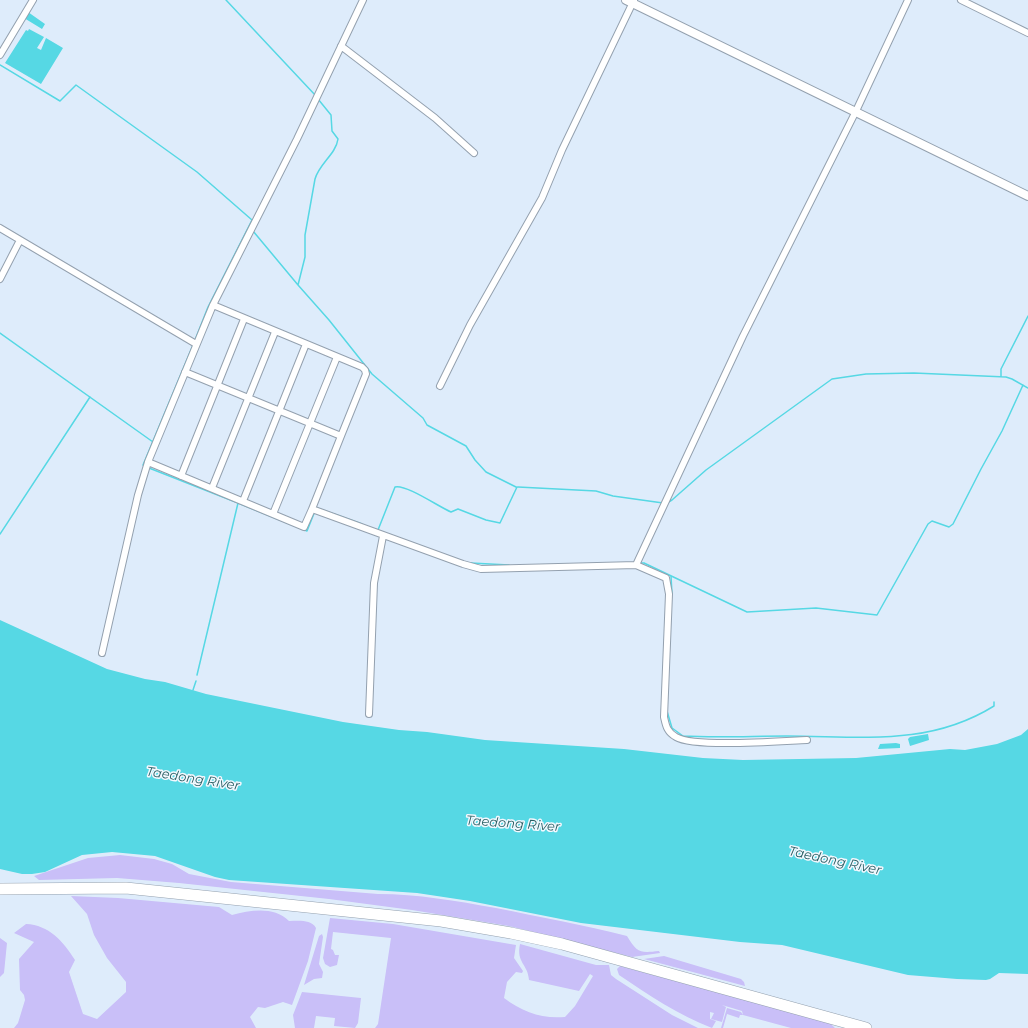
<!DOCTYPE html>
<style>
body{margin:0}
canvas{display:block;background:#deecfb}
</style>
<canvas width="1028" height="1028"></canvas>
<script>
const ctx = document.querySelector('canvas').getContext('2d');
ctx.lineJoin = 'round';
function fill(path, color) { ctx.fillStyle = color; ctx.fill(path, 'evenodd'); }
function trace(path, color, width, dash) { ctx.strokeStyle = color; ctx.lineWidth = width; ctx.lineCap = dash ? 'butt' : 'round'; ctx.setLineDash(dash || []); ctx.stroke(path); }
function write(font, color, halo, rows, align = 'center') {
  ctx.font = font + ' Montserrat,sans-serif'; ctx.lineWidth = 3; ctx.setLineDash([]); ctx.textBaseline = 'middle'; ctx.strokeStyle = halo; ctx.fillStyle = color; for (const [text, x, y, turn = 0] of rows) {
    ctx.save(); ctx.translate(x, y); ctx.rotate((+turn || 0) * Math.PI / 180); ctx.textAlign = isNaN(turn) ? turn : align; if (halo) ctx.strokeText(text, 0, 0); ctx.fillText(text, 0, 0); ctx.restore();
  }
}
fill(new Path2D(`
 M120 855 154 859 172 864 189 874 231 882 378 894C418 894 456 901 496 908 540 917 584 925 627 936 637 953 640 953 659 951L660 953 632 957 509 926 412 910 329 899 179 883 117 878 39 880 34 876 88 858Z
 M71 896 118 898 219 907 232 915C251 910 274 906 289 921 298 921 311 919 316 928L308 961 292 1005 283 1002 265 1008 258 1007 250 1017 256 1028H14L18 1023 25 1000 24 995 20 990 19 959 34 942 14 933 26 924C49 925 63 941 75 960L69 972 83 1014 97 1019 126 992V982L107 958 94 935 87 914Z
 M330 918 393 924 516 945 514 958 523 971 522 973 516 972 507 982 504 998C523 1012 541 1019 565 1017L575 1006 593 976 590 974 579 991 529 980C528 964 516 963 520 944L596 965H609L611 975 616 979 672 1015 698 1028H375L378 1024 391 938 333 932 331 949 333 950 335 955H339L337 965 330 967 325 964 323 958Z
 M322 934 323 937 319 964 323 972 322 978 314 979 304 985 319 936Z
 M0 938 7 943 4 973 0 977Z
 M664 956 741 979 744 982 745 986 644 959Z
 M620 966 830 1023 835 1028H791L743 1015 742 1011 722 1005 726 1007 722 1022 711 1019 714 1013 710 1012V1019L716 1021 712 1028C678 1015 649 995 619 975L617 969Z
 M302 992 361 998 358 1023 355 1028 334 1026 335 1018 316 1016 314 1028H295L293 1015Z
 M727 1008 741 1012 743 1015H740L739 1018 727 1014 723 1028H721Z`), '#c9bff8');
fill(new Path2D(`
 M28 12 45 24 42 29 24 18Z
 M29 29 44 37 37 48 41 50 46 38 63 48 41 84 5 63 26 30 28 31Z
 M0 620 107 669 145 679 165 682 206 694 343 722 399 730 427 732 485 740 624 749 703 758 743 760 856 758 950 749 965 750 997 744 1021 735 1028 729V974L999 973 990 979 986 980 957 979 908 975 782 945 740 942 581 923 470 901 417 893 229 880 215 877 155 856 112 852 82 855 45 872 32 874H22L0 869Z
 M928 734 929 740 910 746 908 739 910 737Z
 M896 743 900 744V748L878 749 880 744Z`), '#56d8e4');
trace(new Path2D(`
 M226 0 316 96
 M0 65 60 101 76 85 197 172 252 220 208 307 195 340
 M318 99 331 115 332 131 338 139C336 154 319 164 315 179L305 235V257L298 285 329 320 372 374 423 418 427 425 466 446 475 460 486 472 516 487
 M253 231 298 285
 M0 333 153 442
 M1001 377V369L1028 316
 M146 466 143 465 193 345
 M149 468 238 503 197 675
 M518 487 596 491 613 496 663 503
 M238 503 307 531 315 511
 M667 503 672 500 706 470 832 379 866 374 914 373 1006 377 1012 379 1028 388
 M317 508 362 524
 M378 530 395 487C406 484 439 507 451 512L458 509 486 520 500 523 517 487
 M0 534 90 397
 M471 563 509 565
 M639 563H644L747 612 816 608 877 615 928 524 932 521 949 527 953 524 981 469 1002 431 1023 385
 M671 576 672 594
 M193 690 196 681
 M667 711 672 728 683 736C718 738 752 736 787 736 860 736 928 747 994 706V702`), '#56d8e4', 1.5);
const street = new Path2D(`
 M961 0 1028 33
 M341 46 435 118 474 153
 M0 55 33 0
 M0 228 196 344
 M0 279 20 240
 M213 305 362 367 365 370 366 374 341 436
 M185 372 341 436 312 509
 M440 386 470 325 542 198 562 150 634 0
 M148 462 304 527 312 509 463 564 481 569 636 565 666 578 669 594 664 717C666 726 667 732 676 737 694 748 782 741 807 740
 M181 476 244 319
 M212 488 275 332
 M243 501 306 344
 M273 514 337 357
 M636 565 743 336 856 111 908 0
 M102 653 138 495 148 462 213 305 297 139 363 0
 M369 714 374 583 383 536`);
const secondary = new Path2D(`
 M626 0 1028 196`);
const highway = new Path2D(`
 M0 889 126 888 441 921 511 933 562 944 866 1028`);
trace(street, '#94a1af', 8);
trace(secondary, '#94a1af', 10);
trace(highway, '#94a1af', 12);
trace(street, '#fff', 6);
trace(secondary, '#fff', 8);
trace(highway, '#fff', 11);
write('italic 13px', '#295f64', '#f3f8fe', [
 ["Taedong River",193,779,9],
 ["Taedong River",513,824,4],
 ["Taedong River",835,861,12]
]);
</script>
